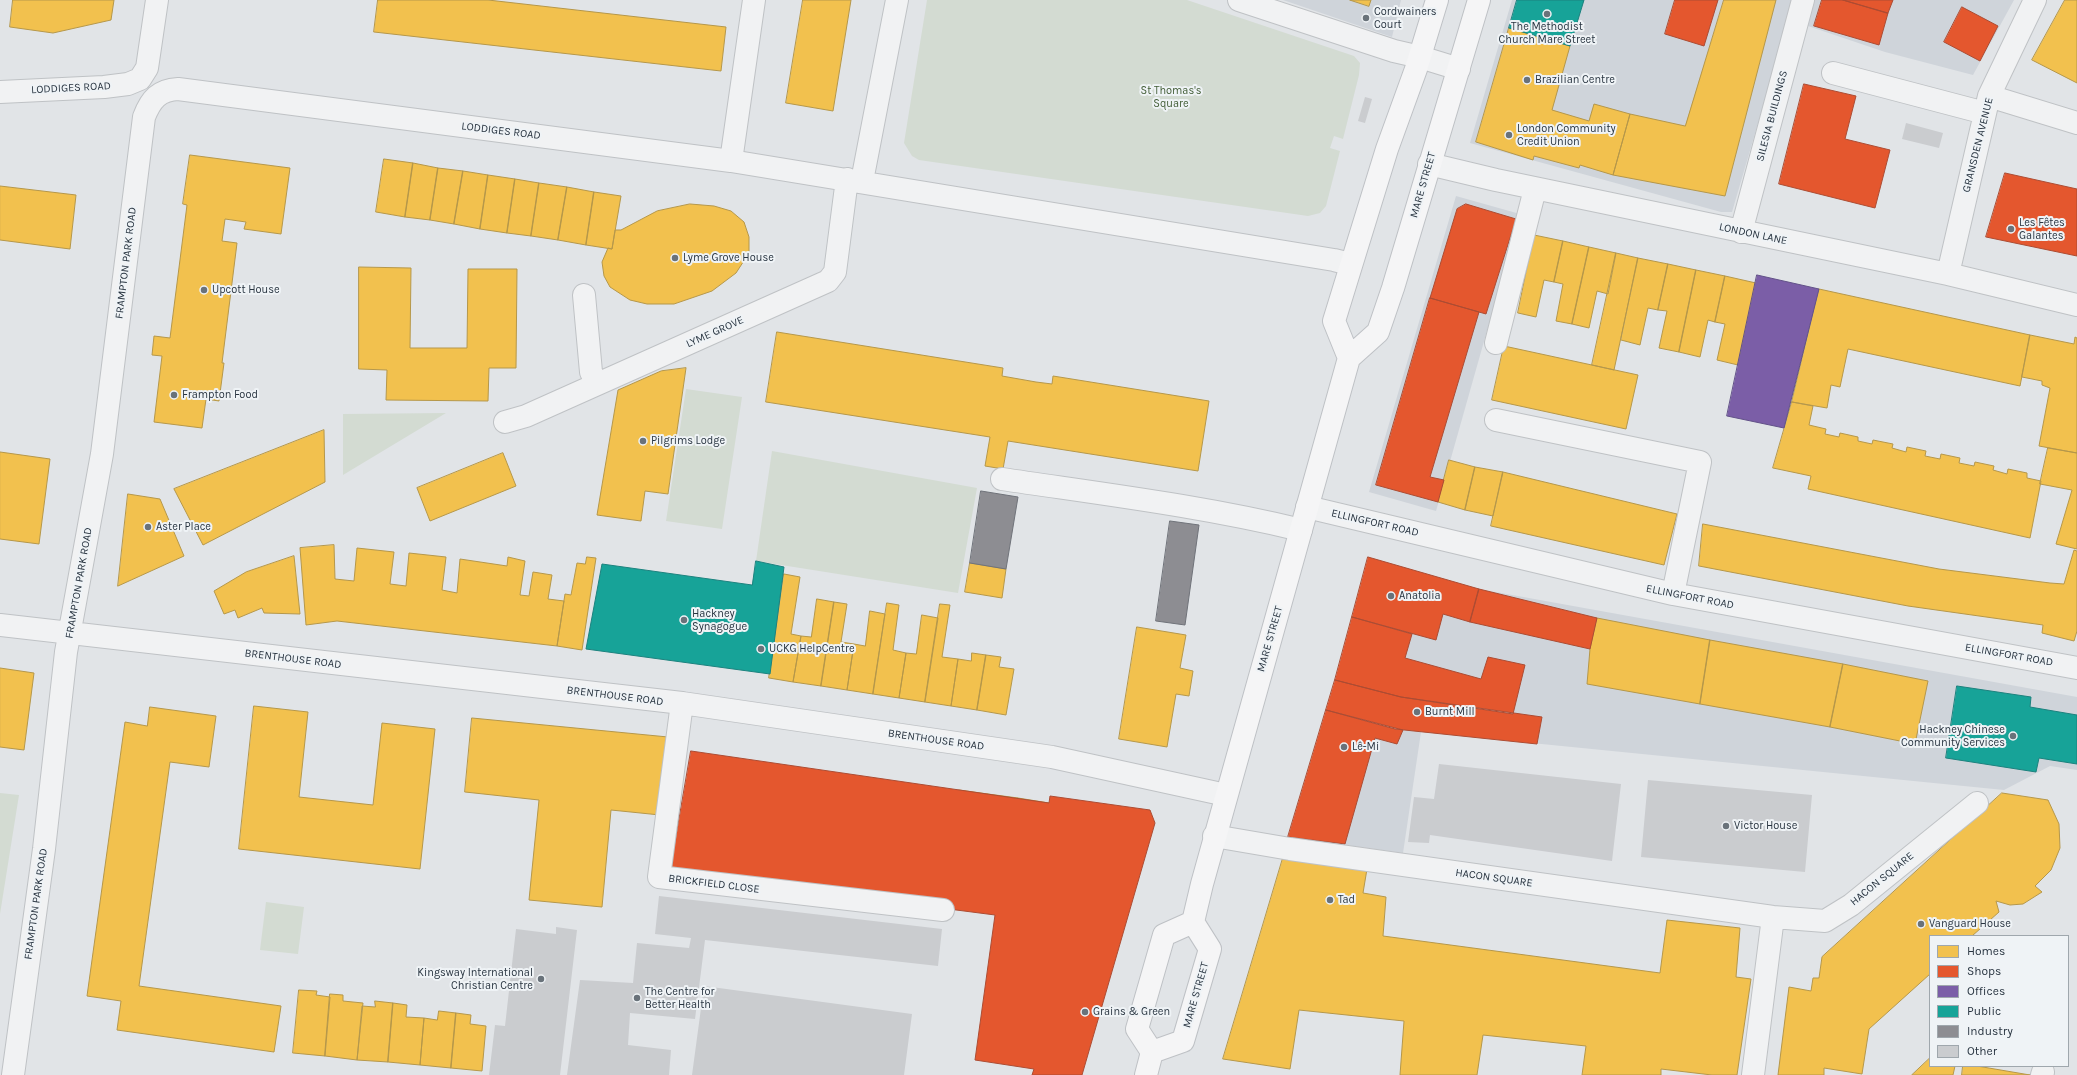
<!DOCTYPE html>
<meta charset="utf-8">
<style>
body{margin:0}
#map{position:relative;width:2077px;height:1075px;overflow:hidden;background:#e1e4e7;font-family:Karla,sans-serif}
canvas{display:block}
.legend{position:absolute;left:1929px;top:935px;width:140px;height:132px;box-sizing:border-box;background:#eff3f6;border:1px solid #9fa7ad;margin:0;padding:5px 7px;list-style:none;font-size:12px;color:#283440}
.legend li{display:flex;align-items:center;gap:8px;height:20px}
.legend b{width:20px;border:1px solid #9fa7ad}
</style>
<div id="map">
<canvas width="2077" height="1075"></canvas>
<ul class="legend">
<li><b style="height:11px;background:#f2c14e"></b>Homes</li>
<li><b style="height:11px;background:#e4572e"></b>Shops</li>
<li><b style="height:11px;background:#7b5ea7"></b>Offices</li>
<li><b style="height:11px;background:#17a398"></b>Public</li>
<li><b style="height:11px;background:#8d8d92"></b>Industry</li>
<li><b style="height:11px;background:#cacccf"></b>Other</li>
</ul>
</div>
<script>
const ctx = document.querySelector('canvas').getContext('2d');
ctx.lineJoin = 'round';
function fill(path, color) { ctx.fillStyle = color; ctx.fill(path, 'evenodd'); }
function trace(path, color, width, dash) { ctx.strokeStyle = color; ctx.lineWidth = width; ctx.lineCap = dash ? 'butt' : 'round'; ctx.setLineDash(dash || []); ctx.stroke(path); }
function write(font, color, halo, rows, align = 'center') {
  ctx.font = font + ' Karla,sans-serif'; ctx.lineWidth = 4; ctx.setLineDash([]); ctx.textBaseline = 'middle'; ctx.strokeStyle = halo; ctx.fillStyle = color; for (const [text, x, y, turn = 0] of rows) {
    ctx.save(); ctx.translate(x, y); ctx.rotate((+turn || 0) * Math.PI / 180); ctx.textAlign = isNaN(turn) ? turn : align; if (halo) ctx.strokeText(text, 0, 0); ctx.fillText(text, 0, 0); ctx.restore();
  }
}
fill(new Path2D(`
 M1283 0H1401L1392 37Z
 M1512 0H1794L1732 212H1721L1470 143Z
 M1815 0H2014L1973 75 1885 52 1808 26Z
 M1456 196 1520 214 1436 511 1369 492Z
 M1368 557 1479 589 2077 697V770L2050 766 2004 790 1421 732 1403 853 1288 837 1335 681Z`), '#cfd4da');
fill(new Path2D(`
 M927 0H1187L1354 56 1360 63 1359 75 1343 139 1334 136 1330 148 1340 151 1326 206 1320 213 1308 216 919 160 912 156 904 143Z
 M686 389 742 397 722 529 666 521Z
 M446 413 343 475V414Z
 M772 451 977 488 958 593 756 561Z
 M0 793 19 795 0 914Z
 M266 902 304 907 298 954 260 950Z`), '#d3dbd2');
const homes = new Path2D(`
 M13 0H114L111 20 53 33 10 27Z
 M378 0H488L726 27 721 71 374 32Z
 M803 0H851L833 111 786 103Z
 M1350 0H1371L1369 6Z
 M1724 0H1776L1725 196 1613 175 1630 114 1685 126Z
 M2065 0H2077V83L2032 60Z
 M1509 28 1570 46 1552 110 1589 121 1594 104 1630 114 1613 175 1580 165 1579 168 1534 156 1533 160 1476 142Z
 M190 155 290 168 281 234 244 229 246 222 225 219 222 241 237 243 222 363H224L219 401 206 399 202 428 154 422 162 356 152 355 154 336 170 338 187 205 183 204Z
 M384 159 413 163 405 217 376 212Z
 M413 163 438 168 430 220 405 217Z
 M438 168 463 171 454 224 430 220Z
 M463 171 488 175 480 229 454 224Z
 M488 175 515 179 507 233 480 229Z
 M515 179 539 183 531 236 507 233Z
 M539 183 567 187 558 240 531 236Z
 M0 186 76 195 70 249 0 240Z
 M567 187 594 192 586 245 558 240Z
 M594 192 621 196 612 249 586 245Z
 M690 204 714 206 731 211 744 222 749 237V253L736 273 712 291 674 304H647L630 300 610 287 604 276 602 262 608 248 612 249 615 230H621L657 211Z
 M1534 235 1563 241 1554 282 1544 280 1536 317 1518 313Z
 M1563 241 1589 247 1572 324 1556 321 1563 284 1554 282Z
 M1589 247 1616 253 1608 294 1597 291 1589 328 1572 324Z
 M1616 253 1638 258 1614 370 1592 365Z
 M1638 258 1668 264 1658 310 1648 308 1640 345 1621 340Z
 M1668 264 1696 270 1679 352 1659 348 1667 311 1658 310Z
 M359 267 411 268 410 348H467L468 269H517L516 368H489L488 401 386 400 387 370 359 369Z
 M1696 270 1725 276 1715 322 1708 320 1700 357 1679 352Z
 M1725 276 1756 283 1738 365 1717 360 1725 324 1715 322Z
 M1819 289 2030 335 2020 386 1848 349 1840 387 1831 385 1827 408 1792 402Z
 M777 332 1003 368 1002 376 1036 382 1052 384 1053 376 1209 401 1198 471 1008 441 1003 469 985 466 990 437 766 402Z
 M2030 335 2074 344 2075 337 2077 338V453L2039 446 2050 388 2042 385V381L2022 377Z
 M1504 346 1638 375 1626 429 1492 400Z
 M686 368 668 494 645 491 641 521 597 515 618 390 661 371Z
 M1792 402 1813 406 1809 425 1826 429 1825 434 1839 437 1840 433 1858 437V441L1872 444 1873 440 1893 444 1892 448 1906 452 1907 447 1926 451 1925 456 1940 459 1941 454 1960 458 1959 463 1974 466 1975 462 1994 466 1993 470 2007 474 2008 469 2027 473V478L2041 481 2030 538 1808 489 1811 476 1773 468Z
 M324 430 325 482 203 545 174 489Z
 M2048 448 2077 453V549L2056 544 2072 490 2040 484Z
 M0 452 50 459 39 544 0 539Z
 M503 453 516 486 430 521 417 488Z
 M1449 460 1475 467 1465 510 1438 502Z
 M1475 467 1503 472 1493 516 1465 510Z
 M1503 472 1677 514 1664 565 1491 526Z
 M128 494 160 499 184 556 118 586Z
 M1703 524 1939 569 2050 583 2064 584 2074 550 2077 551V631L2074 641 2042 633 2043 625 1908 606 1699 566Z
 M334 545 335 579 354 581 357 548 394 552 390 584 406 586 409 553 446 557 442 590 457 593 460 559 507 566 508 557 525 561 520 595 529 596 533 572 552 575 548 599 564 601 557 646 337 621 306 625 300 548Z
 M294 556 300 614 264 613 262 608 238 618 235 610 224 614 214 591 246 572Z
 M587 557 596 558 582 650 557 646 565 594 571 595 577 563 585 564Z
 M970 563 1006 569 1002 598 965 592Z
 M784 574 800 577 791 634 801 636 793 682 769 678Z
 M817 599 834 602 821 686 793 682 801 636 811 637Z
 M834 602 847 604 841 642 854 644 847 690 821 686Z
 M887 603 899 605 893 650 906 653 899 698 873 694Z
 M940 604 950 605 942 657 958 659 951 706 925 702Z
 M870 611 885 614 873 694 847 690 854 644 865 646Z
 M922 615 938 618 925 702 899 698 906 653 916 654Z
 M1597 618 1710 640 1700 704 1587 684 1590 649Z
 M1137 627 1186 635 1180 668 1193 671 1189 696 1176 694 1167 747 1119 739Z
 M1710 640 1843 664 1830 727 1700 704Z
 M972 653 986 655 977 710 951 706 958 659 971 661Z
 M986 655 1001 657 999 667 1014 669 1006 715 977 710Z
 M1843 664 1928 681 1915 744 1830 727Z
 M0 668 34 673 24 750 0 747Z
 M254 706 308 712 299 797 373 805 382 723 435 729 420 869 239 849Z
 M150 707 216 716 209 767 170 762 139 986 281 1006 274 1052 117 1030 121 1001 87 996 125 722 147 726Z
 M472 718 668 737 660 815 611 810 602 907 529 900 539 800 465 792Z
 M959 790 988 794 981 840 975 839 969 873 947 870Z
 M2002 793 2048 800 2059 824 2060 848 2051 870 2035 886 2042 892 2023 904 2010 905 1996 901 1999 912 1972 936H1930V974L1869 1029 1862 1074 1824 1068V1075H1778L1789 987 1811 991 1813 978H1819L1822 957Z
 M988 794 1018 798 1006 880 982 876 987 841 981 840Z
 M1018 798 1049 803 1040 848 1030 846 1023 883 1006 880Z
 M1283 858 1367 869 1363 893 1386 897 1383 936 1660 973 1667 920 1740 928 1736 977 1751 979 1737 1075H1712L1661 1069V1075H1582L1586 1046 1483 1035 1477 1075H1400L1404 1021 1299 1010 1290 1069 1223 1059Z
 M299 990 317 991 316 995 330 997 325 1056 293 1053Z
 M330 994 343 995V1001L363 1003 357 1060 325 1056Z
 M375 1001 393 1003 388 1062 357 1060 362 1006 375 1007Z
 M393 1003 407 1005 406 1017 424 1018 420 1065 388 1062Z
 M439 1011 456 1013 451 1068 420 1065 424 1018 437 1020Z
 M456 1013 471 1015 470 1024 486 1026 482 1071 451 1068Z
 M1930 1058V1066H1955L1953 1075H1912Z
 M1963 1066H1977L2030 1075H1962Z`);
fill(homes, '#f2c14e');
trace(homes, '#b5974a', 1);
const shops = new Path2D(`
 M1675 0H1718L1704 46 1665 34Z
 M1822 0H1843L1888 13 1879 45 1814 26Z
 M1843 0H1893L1888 13Z
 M1962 7 1998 26 1980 61 1944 42Z
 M1804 84 1856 96 1845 139 1890 150 1875 208 1779 184Z
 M2005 173 2077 189V256L1986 237Z
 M1466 204 1516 219 1486 314 1430 298 1457 209Z
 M1430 298 1479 312 1430 477 1444 480 1438 502 1376 485Z
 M1368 557 1479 589 1470 622 1443 614 1436 640 1352 617Z
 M1479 589 1597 618 1590 649 1470 622Z
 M1352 617 1412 634 1405 658 1481 679 1488 657 1525 665 1513 714 1401 697 1335 680Z
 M1335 680 1401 697 1542 717 1537 744 1395 729 1326 710Z
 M1326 710 1403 730 1397 744 1375 738 1345 844 1288 837Z
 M691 751 1049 803 1050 796 1150 810 1155 823 1082 1075H1032L1034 1069 975 1060 995 915 670 873Z`);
fill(shops, '#e4572e');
trace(shops, '#ac4c33', 1);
const offices = new Path2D(`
 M1757 275 1819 289 1784 428 1727 416Z`);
fill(offices, '#7b5ea7');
trace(offices, '#625188', 1);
const public = new Path2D(`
 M1517 0H1584L1570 46 1509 28Z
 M756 561 784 567 770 674 586 649 602 564 752 585Z
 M1957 686 2031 697 2030 707 2077 715V764L2039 758 2036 772 1946 758Z`);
fill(public, '#17a398');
trace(public, '#1c827e', 1);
const industry = new Path2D(`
 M981 491 1018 497 1006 569 970 563Z
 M1170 521 1199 525 1185 625 1156 621Z`);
fill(industry, '#8d8d92');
trace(industry, '#6f7279', 1);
fill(new Path2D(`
 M1365 97 1372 99 1365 123 1358 121Z
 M1906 123 1943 133 1939 148 1902 139Z
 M1439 764 1621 784 1612 861 1430 835 1429 843 1408 842 1414 797 1434 799Z
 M1648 780 1812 795 1805 872 1641 857Z
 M659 896 942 929 938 966 705 940 695 1019 630 1013 628 1045 671 1050 669 1075H567L580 980 633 983 637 943 689 948 691 938 655 934Z
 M556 927 577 930 560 1075H489L495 1025 505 1026 516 929 556 934Z
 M704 986 912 1014 904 1075H692Z`), '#cacccf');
const minor = new Path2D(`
 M1239 0 1394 51 1420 57 1459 69
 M1833 73 1985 113
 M0 92 104 87 128 84 140 79 147 68 157 0
 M1989 96 2077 123
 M731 161 754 0
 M1429 164 1496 180 1948 274 2077 305
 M862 181 897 0
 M1741 232 1803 0
 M1948 274 1989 96 2035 0
 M584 295 591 372 597 384
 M1496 343 1535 189
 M1496 420 1700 462 1673 594
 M505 422 526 416 828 281 835 272 847 179
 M1002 479C1102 494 1202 506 1301 530
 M1307 507 1673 594 2077 668
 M0 625 682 703 1052 757 1226 795
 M682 703 659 877 943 910
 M1214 836 1290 849 1773 917 1825 921 1851 905 1977 803
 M13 1075 44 849 66 652 102 454 144 117C151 99 159 90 178 89L731 161 1334 260 1350 264
 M1753 1075 1773 917
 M2042 1075 2043 1072`);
const major = new Path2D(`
 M1349 358 1334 321 1387 149 1416 69 1437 0
 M1152 1052 1183 1041 1210 949 1193 922 1202 884 1349 358 1378 332 1393 288 1479 0
 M1146 1075 1152 1052 1137 1029 1164 935 1193 922`);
trace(minor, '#bfc2c5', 24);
trace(major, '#bec1c5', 24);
trace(minor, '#f1f2f3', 22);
trace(major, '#f5f5f6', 22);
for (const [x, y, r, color] of [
 [1547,14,4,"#69727a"],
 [1366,18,4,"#69727a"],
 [1527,80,4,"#69727a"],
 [1509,135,4,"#69727a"],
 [2011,229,4,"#69727a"],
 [675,258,4,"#69727a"],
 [204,290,4,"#69727a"],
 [174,395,4,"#69727a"],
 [643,441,4,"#69727a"],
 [148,527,4,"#69727a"],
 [1391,596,4,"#69727a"],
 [684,620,4,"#69727a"],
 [761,649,4,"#69727a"],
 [1417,712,4,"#69727a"],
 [2013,736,4,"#69727a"],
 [1344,747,4,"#69727a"],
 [1726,826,4,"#69727a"],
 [1330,900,4,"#69727a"],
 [1921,924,4,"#69727a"],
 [541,979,4,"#69727a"],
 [637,998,4,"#69727a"],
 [1085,1012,4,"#69727a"]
]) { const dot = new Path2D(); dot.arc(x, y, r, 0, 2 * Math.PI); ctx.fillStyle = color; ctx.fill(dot); trace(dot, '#eff3f6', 1.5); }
write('11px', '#283440', '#eff3f6', [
 ["Cordwainers",1374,12],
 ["Court",1374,25],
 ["The Methodist",1547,27,"center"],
 ["Church Mare Street",1547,40,"center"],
 ["Brazilian Centre",1535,80],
 ["London Community",1517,129],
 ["Credit Union",1517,142],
 ["Les Fêtes",2019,223],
 ["Galantes",2019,236],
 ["Lyme Grove House",683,258],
 ["Upcott House",212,290],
 ["Frampton Food",182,395],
 ["Pilgrims Lodge",651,441],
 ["Aster Place",156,527],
 ["Anatolia",1399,596],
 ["Hackney",692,614],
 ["Synagogue",692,627],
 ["UCKG HelpCentre",769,649],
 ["Burnt Mill",1425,712],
 ["Hackney Chinese",2005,730,"right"],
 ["Community Services",2005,743,"right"],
 ["Lê-Mi",1352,747],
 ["Victor House",1734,826],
 ["Tad",1338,900],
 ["Vanguard House",1929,924],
 ["Kingsway International",533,973,"right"],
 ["Christian Centre",533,986,"right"],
 ["The Centre for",645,992],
 ["Better Health",645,1005],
 ["Grains & Green",1093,1012]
], 'left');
write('11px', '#283440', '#eff3f6', [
 ["LODDIGES ROAD",71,88,-3],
 ["SILESIA BUILDINGS",1772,116,-75],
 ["LODDIGES ROAD",501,131,7],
 ["GRANSDEN AVENUE",1978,145,-76],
 ["MARE STREET",1423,185,-74],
 ["LONDON LANE",1753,234,12],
 ["FRAMPTON PARK ROAD",126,263,-83],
 ["LYME GROVE",715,332,-24],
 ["ELLINGFORT ROAD",1375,523,13],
 ["FRAMPTON PARK ROAD",79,583,-80],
 ["ELLINGFORT ROAD",1690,597,11],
 ["MARE STREET",1270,639,-74],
 ["ELLINGFORT ROAD",2009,655,10],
 ["BRENTHOUSE ROAD",293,659,7],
 ["BRENTHOUSE ROAD",615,696,7],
 ["BRENTHOUSE ROAD",936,740,8],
 ["HACON SQUARE",1494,878,8],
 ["HACON SQUARE",1882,879,-39],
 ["BRICKFIELD CLOSE",714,884,7],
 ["FRAMPTON PARK ROAD",36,904,-82],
 ["MARE STREET",1196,995,-74]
]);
write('11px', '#415c35', '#eff3f6', [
 ["St Thomas's",1171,91],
 ["Square",1171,104]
]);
</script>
